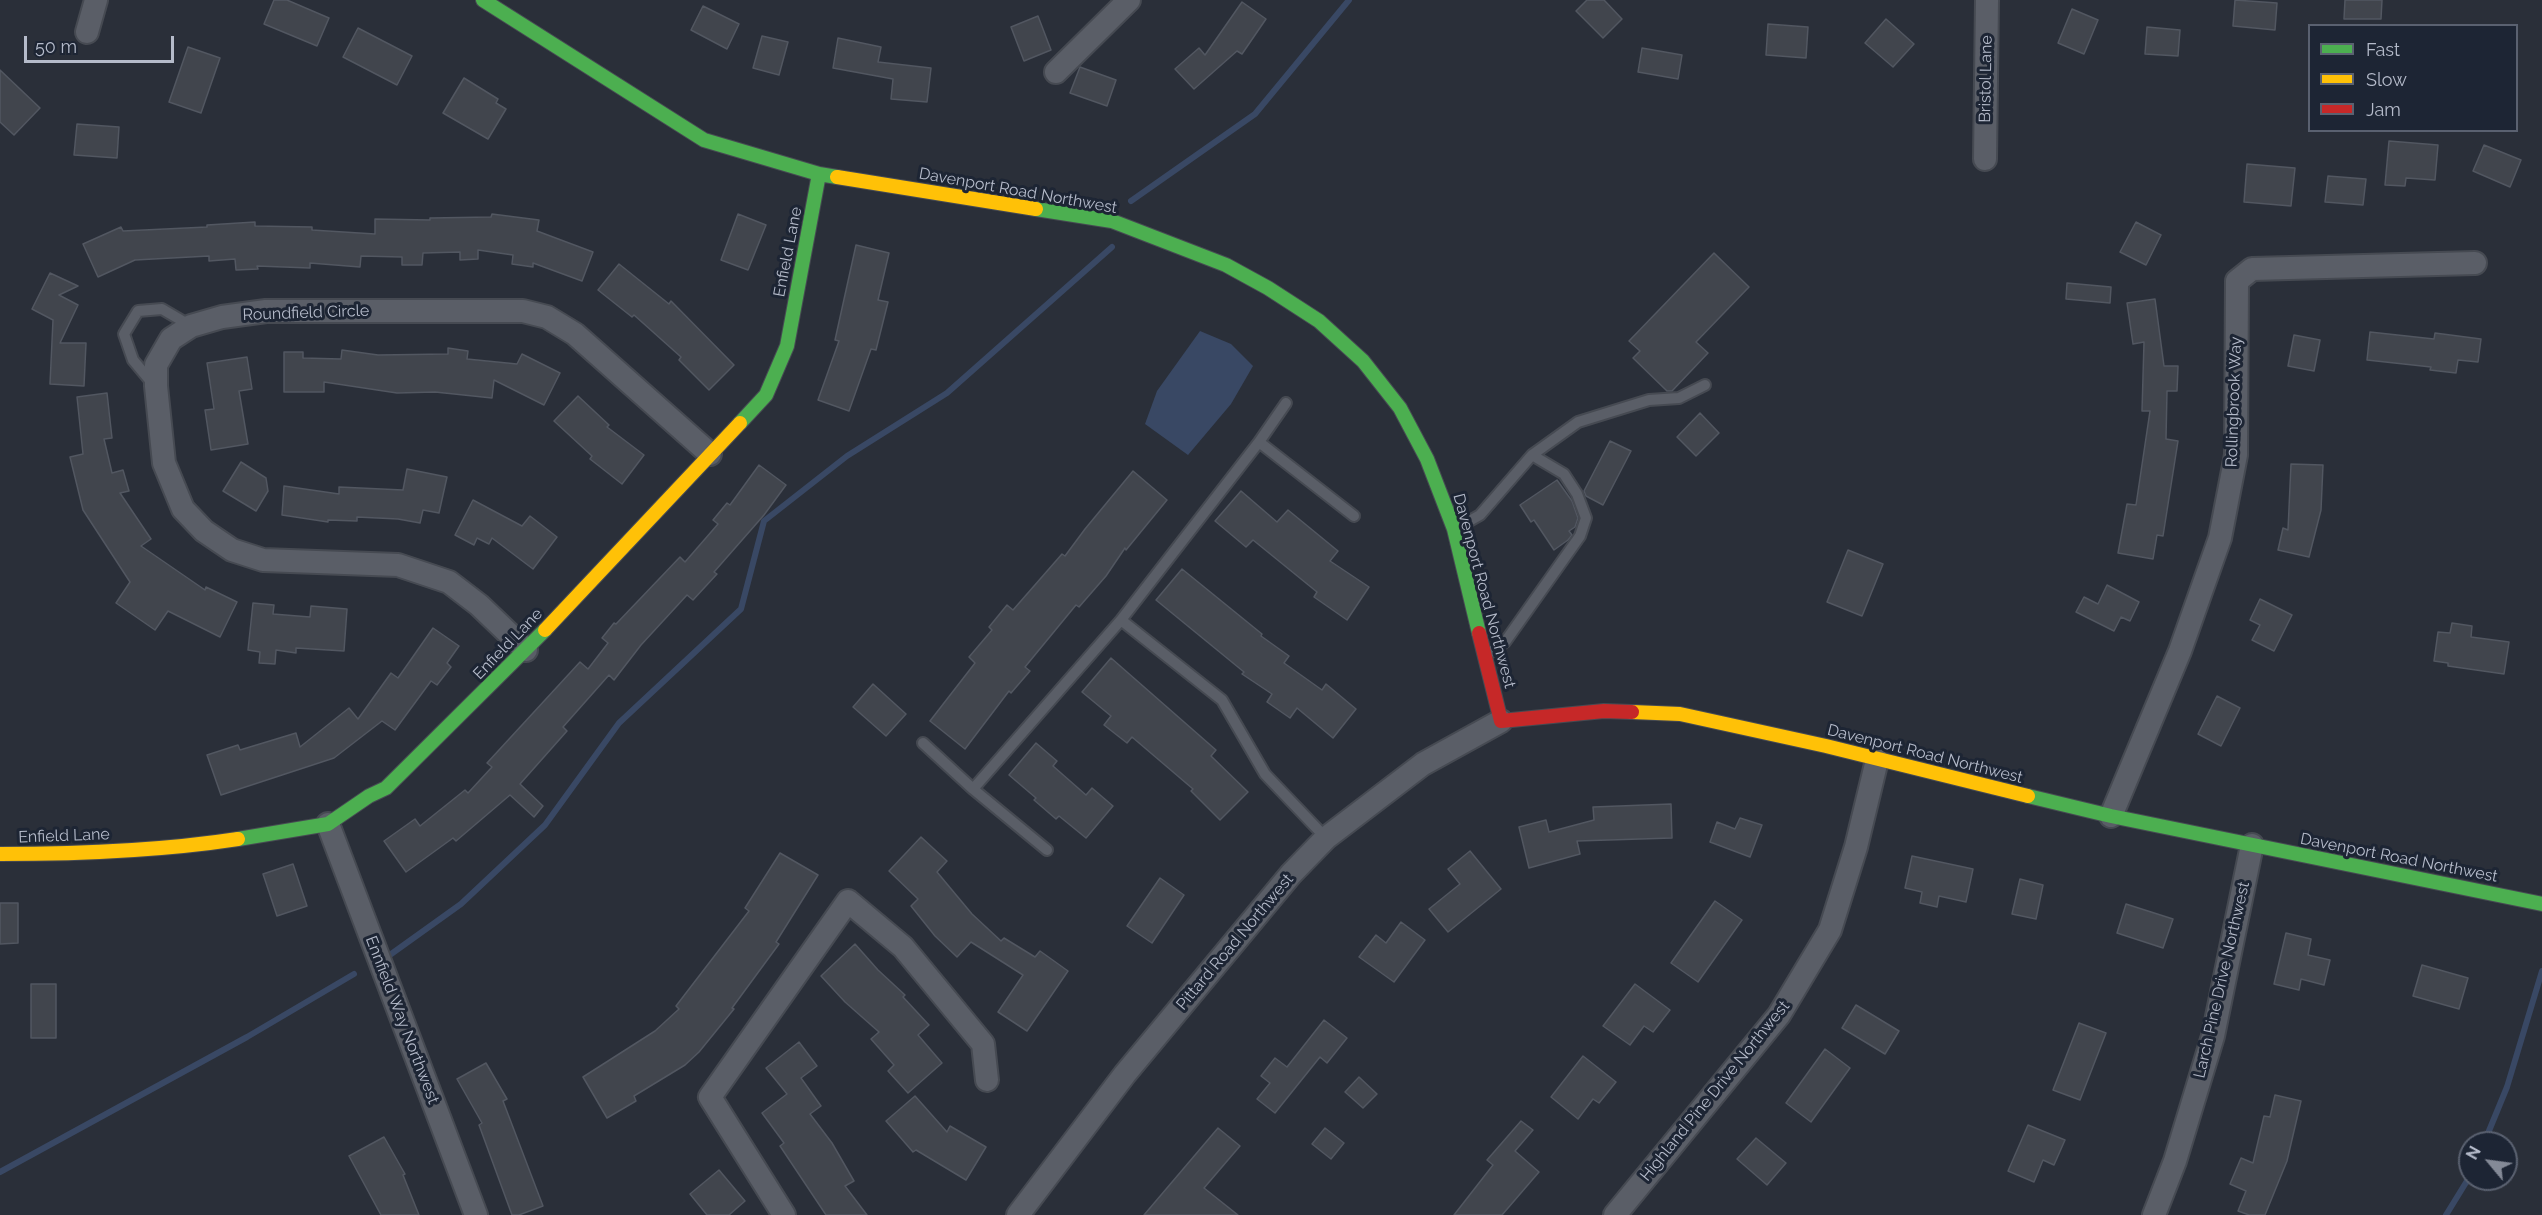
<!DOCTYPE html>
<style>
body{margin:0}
#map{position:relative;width:2542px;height:1215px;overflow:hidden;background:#2a2f39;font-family:Raleway,sans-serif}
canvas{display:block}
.legend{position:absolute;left:2308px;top:24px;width:210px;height:108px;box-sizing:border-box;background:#1d2534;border:2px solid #5a6170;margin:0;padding:8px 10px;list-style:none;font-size:18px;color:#b5bbca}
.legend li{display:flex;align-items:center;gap:12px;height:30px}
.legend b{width:30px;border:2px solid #5a6170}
.north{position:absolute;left:2458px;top:1131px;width:60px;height:60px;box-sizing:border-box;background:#1d2534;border:2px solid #5a6170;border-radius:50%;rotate:299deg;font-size:16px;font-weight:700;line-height:24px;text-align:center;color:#b5bbca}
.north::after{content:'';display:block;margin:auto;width:21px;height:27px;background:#848a97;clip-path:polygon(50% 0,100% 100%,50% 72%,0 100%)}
.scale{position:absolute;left:24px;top:36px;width:150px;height:27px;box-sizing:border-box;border:3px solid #b5bbca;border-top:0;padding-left:8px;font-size:18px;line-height:21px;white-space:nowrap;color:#b5bbca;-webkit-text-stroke:4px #1d2534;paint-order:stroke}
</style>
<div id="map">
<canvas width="2542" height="1215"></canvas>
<ul class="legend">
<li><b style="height:8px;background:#4caf50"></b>Fast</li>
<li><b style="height:8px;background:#ffc107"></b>Slow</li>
<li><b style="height:8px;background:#c62828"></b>Jam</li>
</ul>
<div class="north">N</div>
<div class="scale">50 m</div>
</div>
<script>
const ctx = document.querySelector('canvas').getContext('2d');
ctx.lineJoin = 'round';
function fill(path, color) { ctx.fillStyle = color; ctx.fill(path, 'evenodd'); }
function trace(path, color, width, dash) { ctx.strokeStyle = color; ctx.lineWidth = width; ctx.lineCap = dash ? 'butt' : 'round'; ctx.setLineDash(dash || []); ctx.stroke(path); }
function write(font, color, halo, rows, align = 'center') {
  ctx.font = font + ' Raleway,sans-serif'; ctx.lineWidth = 6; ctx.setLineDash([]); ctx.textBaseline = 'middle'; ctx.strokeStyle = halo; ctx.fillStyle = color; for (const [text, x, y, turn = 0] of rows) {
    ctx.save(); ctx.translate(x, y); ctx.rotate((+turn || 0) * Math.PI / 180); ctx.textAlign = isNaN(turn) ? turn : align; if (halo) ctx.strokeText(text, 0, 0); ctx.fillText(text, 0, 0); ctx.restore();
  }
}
fill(new Path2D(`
 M1200 331 1231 344 1253 366 1231 404 1188 455 1145 424 1157 391Z`), '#394864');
trace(new Path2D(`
 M1131 201 1255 114 1349 0
 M387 957 461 904 545 825 619 723 741 609 764 521 847 456 947 393 1112 247
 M2484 1143 2507 1087 2542 971
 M0 1172 247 1037 354 974
 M2446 1215 2470 1176`), '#394864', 6);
const building = new Path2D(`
 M274 0H287L329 18 317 46 264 24Z
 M1587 0H1604L1622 19 1603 38 1576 11Z
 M2235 0 2277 3 2275 30 2233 26Z
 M2345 0H2382L2381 19H2344Z
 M1242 2 1266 19 1242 54 1237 51 1194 89 1175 69 1199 48 1205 55Z
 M703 6 739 24 727 49 691 30Z
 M2072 9 2098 20 2084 54 2058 43Z
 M1038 16 1051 50 1024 61 1011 27Z
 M1886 19 1914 44 1893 67 1865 43Z
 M1768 24 1808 27 1806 58 1766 55Z
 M2147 27 2180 30 2178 56 2145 54Z
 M358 28 412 56 397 85 343 57Z
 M762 36 788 42 779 75 753 68Z
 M838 38 881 47 878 62 931 68 927 102 891 99 893 79 833 68Z
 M188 47 220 58 201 113 169 102Z
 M1642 48 1682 55 1678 79 1638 72Z
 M1080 67 1116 80 1107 106 1070 93Z
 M0 70 40 108 14 135 0 122Z
 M464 78 498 99 496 103 506 109 488 139 443 113Z
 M77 124 119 127 117 158 74 155Z
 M2389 141 2438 145 2435 180 2406 178 2405 186 2385 185Z
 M2484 145 2521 160 2510 187 2473 171Z
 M2247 164 2295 168 2291 206 2244 202Z
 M2328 176 2366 179 2363 205 2325 202Z
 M492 214 539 220 537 231 593 252 582 281 533 263V267L512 264 513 255 478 250V259L460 260V252L423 253 422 265H402V257L361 256 360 267 310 263V268L257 266 258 269 236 270 235 259 209 261V256L135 260 98 277 83 244 121 227 123 231 207 227V225L255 222V226L312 227V230L375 234V219L430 220V218L491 217Z
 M738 214 766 225 748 270 721 260Z
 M2136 222 2161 235 2146 265 2120 252Z
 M856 245 889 253 878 300 888 302 876 350 871 349 849 411 818 400 839 341 835 340Z
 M1714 253 1749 287 1696 342 1708 353 1672 391H1667L1633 358 1640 351 1629 341Z
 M619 264 669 304 671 301 734 365 709 390 679 360 681 357 634 315 632 317 598 290Z
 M50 273 78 286 59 295 78 305 60 343H86L84 386 50 384 53 320 32 309Z
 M2067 283 2111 287 2110 303 2066 299Z
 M2155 299 2164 366H2178L2177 391H2167L2166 439 2178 441 2163 536 2157 535 2153 559 2118 553 2127 504 2136 505 2150 411H2142L2144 342 2133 344 2127 303Z
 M2370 332 2434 339 2435 333 2481 339 2478 362 2458 360 2456 373 2430 370 2431 367 2367 360Z
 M2294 335 2320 340 2314 371 2288 366Z
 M448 348 468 351 467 359 517 364 522 354 560 373 544 405 494 380 492 398 435 392 397 393 324 382V392H284V352H303V358L341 359 342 350 378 355 448 354Z
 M247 357 252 389 239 391 248 444 211 450 205 410 214 409 207 363Z
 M107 393 112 438 104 439 112 473 123 470 129 491 120 493 151 539 141 546 205 590 206 587 237 602 220 637 168 611 155 630 116 603 130 582 83 510 70 457 83 454 77 397Z
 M578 396 609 425 607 427 644 455 622 484 590 459 592 456 554 421Z
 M1700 413 1719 433 1696 456 1677 437Z
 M1610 441 1631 451 1603 505 1586 496 1584 491Z
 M241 462 266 478 268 491 256 511 223 491Z
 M2291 464 2323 465 2321 510 2309 557 2278 550 2283 528 2288 530Z
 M759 465 786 485 764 515 714 572 717 574 693 600 687 595 641 645 614 680 609 675 563 727 567 731 520 784 543 806 534 817 510 795 456 841 453 838 406 872 384 841 415 819 420 826 465 790 468 793 492 767 487 763 580 662 588 669 608 643 602 638 614 623 616 624 680 557 685 562 718 524 713 520 727 503 730 505Z
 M407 469 447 477 439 513 423 510 420 523 398 519 357 517V521L328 520V522L282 515 284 486 339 494V487L403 490Z
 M1133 471 1167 500 1126 550 1125 548 1106 576 1079 607 1076 605 1025 667 1030 671 1011 693 1009 691 965 749 930 721 975 663 969 657 992 630 989 627 1007 605 1013 610 1062 554 1065 556 1085 529Z
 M1557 480 1572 501 1578 518 1575 527 1569 531 1572 535 1568 540 1554 550 1534 520 1531 522 1520 505Z
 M1241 491 1277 522 1288 510 1338 551 1330 561 1369 587 1347 620 1314 597 1317 592 1253 540 1246 547 1215 521Z
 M473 500 522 526 530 516 557 537 533 569 492 538 489 544 477 538 474 545 455 535Z
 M1848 550 1883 564 1862 616 1827 602Z
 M1182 569 1262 634 1261 636 1289 656 1284 663 1322 690 1326 684 1356 709 1333 738 1297 708 1290 718 1267 702 1272 694 1242 674 1244 672 1156 600Z
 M2107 585 2139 602 2130 621 2121 617 2114 631 2076 612 2084 597 2098 604Z
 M2260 599 2292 615 2274 651 2252 640 2260 625 2250 620Z
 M253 603 274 605 273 614 310 617 311 606 347 609 344 651 296 648V653L276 650 275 664 259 663 260 652 248 650Z
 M2452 623 2472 626 2471 637 2509 642 2504 674 2448 666V663L2434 661 2438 632 2450 633Z
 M433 628 459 646 447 663 451 667 437 685 431 681 395 730 382 721 334 758 221 795 207 755 238 745 240 750 296 733 300 747 349 708 358 719 391 673 398 678Z
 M1111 658 1216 750 1211 756 1248 792 1220 820 1191 791 1193 789 1132 737 1127 743 1104 725 1111 716 1082 692Z
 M873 684 906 714 886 736 853 707Z
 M2217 696 2240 708 2221 746 2198 734Z
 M1036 743 1057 761 1053 766 1086 795 1092 788 1113 806 1086 838 1059 816 1056 819 1034 800 1036 798 1009 775Z
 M1671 804 1672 838 1577 841 1580 854 1529 868 1519 827 1546 820 1549 832 1594 820 1593 807Z
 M1740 818 1762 825 1750 857 1710 842 1717 822 1735 829Z
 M921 837 947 861 937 872 972 914 1001 941 1004 938 1035 957 1040 951 1068 971 1027 1031 998 1012 1023 975 971 942 957 957 935 936 911 906 918 899 889 871Z
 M1470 851 1501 889 1448 932 1429 909 1460 884 1448 869Z
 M780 853 818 875 776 942 779 944 732 1008 734 1009 699 1052 685 1065 634 1096 636 1101 607 1118 583 1077 655 1031 679 1009 676 1006 749 911 745 908Z
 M1912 856 1973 869 1966 902 1939 896 1937 907 1920 903 1922 892 1905 888Z
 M293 864 307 906 277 916 263 874Z
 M1160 878 1184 895 1152 943 1127 926Z
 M2020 879 2043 885 2036 919 2012 914Z
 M1715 901 1742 920 1698 982 1671 963Z
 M0 903H18V943L0 944Z
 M2126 904 2173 919 2163 948 2117 933Z
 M1401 922 1425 940 1394 982 1359 957 1376 935 1386 943Z
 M2286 933 2311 939 2308 955 2330 960 2324 985 2301 979 2299 990 2274 984Z
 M855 944 878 970 905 995 903 997 929 1025 918 1035 942 1063 908 1093 888 1071 894 1065 871 1039 879 1032 845 1002 821 976Z
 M2422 965 2468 978 2459 1009 2413 996Z
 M31 984H56V1038H31Z
 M1635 984 1670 1010 1653 1032 1644 1026 1630 1045 1603 1026Z
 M1856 1005 1899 1031 1885 1054 1842 1028Z
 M1324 1020 1347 1038 1327 1063 1320 1057 1275 1113 1257 1099 1270 1083 1261 1076 1275 1058 1287 1067Z
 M2079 1023 2106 1033 2080 1100 2053 1090Z
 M799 1042 817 1066 801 1078 821 1106 810 1114 832 1143 854 1181 845 1186 867 1215H826L780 1146 784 1143 762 1113 787 1094 766 1068Z
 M1825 1049 1850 1068 1811 1122 1786 1103Z
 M1583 1056 1616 1082 1599 1103 1593 1099 1578 1119 1551 1097Z
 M486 1063 507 1099 503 1101 543 1206 519 1215H512L479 1125 482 1123 457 1079Z
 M1359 1077 1377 1094 1363 1108 1345 1092Z
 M2275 1095 2301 1101 2287 1161 2265 1215H2249L2238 1211 2246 1191 2230 1184 2241 1158 2253 1163 2264 1116 2270 1117Z
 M915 1096 947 1132 950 1126 986 1147 966 1180 916 1150 913 1152 886 1121Z
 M1521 1121 1533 1130 1515 1151 1539 1172 1502 1215H1454L1493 1165 1487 1160Z
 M2028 1125 2065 1140 2054 1165 2043 1160 2034 1182 2008 1171Z
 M1218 1128 1240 1146 1204 1188 1238 1215H1144Z
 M1325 1128 1344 1143 1331 1159 1312 1144Z
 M384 1137 405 1174 403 1175 419 1215H381L349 1156Z
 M1756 1138 1786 1163 1767 1185 1737 1159Z
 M719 1170 745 1201 729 1215H707L690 1194Z`);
fill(building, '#41454d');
trace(building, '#525761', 1.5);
const lane = new Path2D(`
 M153 384 133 360 124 334 138 311 162 309 191 326
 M1259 442 1286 403
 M1532 455 1578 422 1649 400 1679 398 1705 385
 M1457 528 1480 515 1532 455 1564 474 1577 494 1586 518 1580 536 1505 642 1489 653
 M923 743 973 789 1047 850
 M973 789 1121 620
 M1326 838 1265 774 1222 700 1121 620 1259 442 1354 516`);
const street = new Path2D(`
 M87 32 96 0
 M1056 72 1129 0
 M1985 159 1987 0
 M526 650 479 605 449 582 398 565 263 560 232 550 204 531 183 509 164 463 156 386V365L171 339 191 326 222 317 266 311H523L547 317 575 334 710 454
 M2111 816 2180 651 2220 538 2236 455 2237 281 2252 269 2475 263
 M328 824 476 1215
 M784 1215 710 1097 848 901 903 947 983 1044 987 1080
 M1018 1215 1125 1074 1291 874 1326 838 1423 764 1501 721
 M1615 1215 1779 1015 1830 930 1856 847 1877 760
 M2154 1215 2175 1161 2213 1036 2252 845`);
const fast = new Path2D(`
 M483 0 704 140 819 174 837 177
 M1036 209 1112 221 1226 265 1268 288 1319 321 1363 361 1400 408 1427 459 1454 529 1479 633
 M740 423 766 395 787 346 819 174
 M2028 796 2111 816 2542 904
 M238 839 328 824 369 796 386 788 545 630`);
const slow = new Path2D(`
 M837 177 1036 209
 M545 630 740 423
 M1632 712 1680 714 1826 746 2028 796
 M0 854C79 854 160 851 238 839`);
const jam = new Path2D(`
 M1479 633 1501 721 1604 711 1632 712`);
trace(lane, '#464a52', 14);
trace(street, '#464a52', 26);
trace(fast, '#464a52', 16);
trace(slow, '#464a52', 16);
trace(jam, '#464a52', 16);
trace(lane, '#5a5e67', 10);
trace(street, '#5a5e67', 22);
trace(fast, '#4caf50', 14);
trace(slow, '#ffc107', 14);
trace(jam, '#c62828', 14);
write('16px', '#b5bbca', '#1d2534', [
 ["Bristol Lane",1986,79,-89],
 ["Davenport Road Northwest",1018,191,10],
 ["Enfield Lane",788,252,-79],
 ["Roundfield Circle",306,313,-2],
 ["Rollingbrook Way",2234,402,-88],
 ["Davenport Road Northwest",1484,591,75],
 ["Enfield Lane",508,644,-46],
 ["Davenport Road Northwest",1925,754,14],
 ["Enfield Lane",64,836,-2],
 ["Davenport Road Northwest",2399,858,11],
 ["Pittard Road Northwest",1235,942,-50],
 ["Larch Pine Drive Northwest",2222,980,-77],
 ["Ennfield Way Northwest",402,1020,69],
 ["Highland Pine Drive Northwest",1715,1091,-51]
]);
</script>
